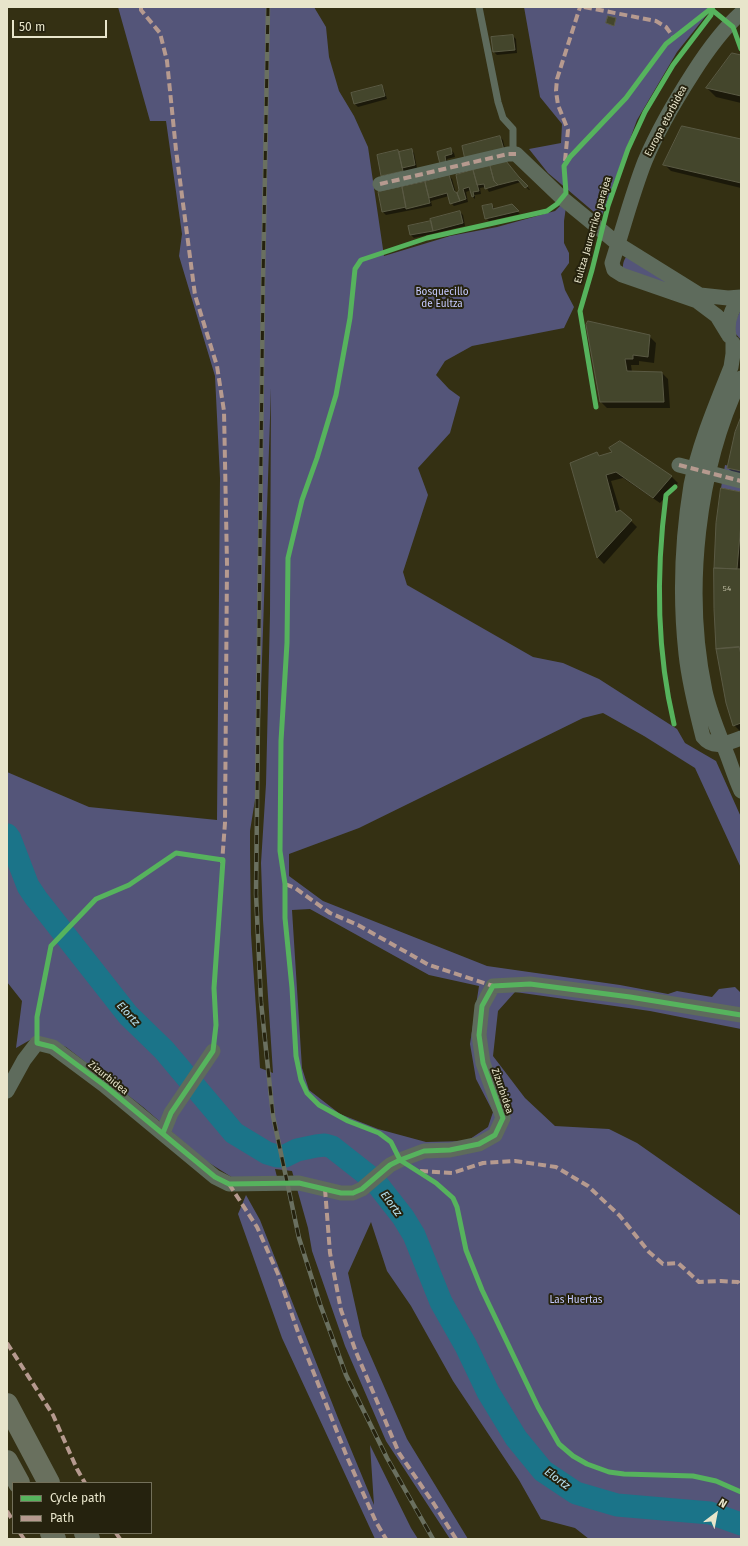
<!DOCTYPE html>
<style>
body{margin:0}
#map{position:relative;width:748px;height:1546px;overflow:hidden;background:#343013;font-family:"Fira Sans",sans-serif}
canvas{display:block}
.frame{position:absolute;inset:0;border:8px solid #e8e5cb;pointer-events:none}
.legend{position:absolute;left:12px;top:1482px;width:140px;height:52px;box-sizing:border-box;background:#25220e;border:1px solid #73705a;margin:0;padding:5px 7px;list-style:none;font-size:12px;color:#e8e5cb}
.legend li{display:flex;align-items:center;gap:8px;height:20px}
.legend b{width:20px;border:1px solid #73705a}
.north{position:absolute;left:696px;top:1494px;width:40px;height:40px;-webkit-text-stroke:3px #25220e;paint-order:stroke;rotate:32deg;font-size:11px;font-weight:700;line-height:16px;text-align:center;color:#e8e5cb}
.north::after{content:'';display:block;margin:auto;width:14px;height:18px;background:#e8e5cb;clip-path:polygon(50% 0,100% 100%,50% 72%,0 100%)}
.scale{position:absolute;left:12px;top:20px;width:95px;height:18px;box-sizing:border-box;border:2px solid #e8e5cb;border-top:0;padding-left:5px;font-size:12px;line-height:14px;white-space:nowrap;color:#e8e5cb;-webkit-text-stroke:3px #25220e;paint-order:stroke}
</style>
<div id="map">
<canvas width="748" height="1546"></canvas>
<div class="frame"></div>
<ul class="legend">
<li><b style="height:5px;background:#56b35d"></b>Cycle path</li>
<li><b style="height:5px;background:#b69a8f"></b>Path</li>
</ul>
<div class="north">N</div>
<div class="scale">50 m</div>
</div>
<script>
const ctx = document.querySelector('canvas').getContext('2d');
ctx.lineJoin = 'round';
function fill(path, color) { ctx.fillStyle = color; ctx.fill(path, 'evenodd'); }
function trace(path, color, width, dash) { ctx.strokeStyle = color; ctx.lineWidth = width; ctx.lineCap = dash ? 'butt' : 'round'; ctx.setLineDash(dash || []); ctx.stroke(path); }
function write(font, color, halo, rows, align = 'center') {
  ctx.font = font + ' "Fira Sans",sans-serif'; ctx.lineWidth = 4; ctx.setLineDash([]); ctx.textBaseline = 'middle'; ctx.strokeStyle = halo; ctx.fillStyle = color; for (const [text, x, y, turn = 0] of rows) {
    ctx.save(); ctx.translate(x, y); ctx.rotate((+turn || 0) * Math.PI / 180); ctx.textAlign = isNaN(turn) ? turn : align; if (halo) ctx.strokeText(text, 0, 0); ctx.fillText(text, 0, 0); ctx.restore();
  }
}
fill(new Path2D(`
 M118 7H314L326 27 329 57 339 91 354 116 368 147 384 256 450 236 497 227 555 211 562 204 566 207 564 221V243L569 253V263L561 274 565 290 574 307 564 328 472 346 445 361 436 375 449 389 460 397 450 433 418 468 428 495 403 572 407 585 533 657 563 663 599 679 677 729 685 743 716 761 741 817V868L695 768 644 736 603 713 583 718 359 828 289 854V876L323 901 487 966 620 985 668 994 677 991 712 997 719 989 735 987 741 993V1029L650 1011 515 992 498 1011 493 1056 525 1098 555 1126 609 1129 637 1143 741 1216V1491L730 1487 741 1492V1539H589L575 1528 541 1519 519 1480 453 1381 411 1306 387 1271 371 1222 348 1273 362 1336 407 1439 468 1539H450L386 1441 345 1346 312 1251 308 1228 292 1171 275 1169 278 1181 233 1178 203 1159 143 1107 66 1047 37 1036 16 1048 22 1001 7 982V772L89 807 217 820 220 478 215 376 179 256 182 234 166 121H150ZM271 388 270 613 266 784 261 863 263 920 273 1073 260 1068 251 934 250 848V831L258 781ZM310 909 429 975 479 986 470 1044 476 1079 493 1112 488 1127 467 1141 426 1142 378 1129 340 1114 309 1090 302 1068 292 910Z
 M524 7H713L677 52 637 120 601 218 548 173 529 149 561 143 562 124 540 97Z
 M626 257 691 293 624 272C622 266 623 262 626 257Z
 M741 309V340L735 333 734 324Z
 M725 465 741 469V492L721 488Z
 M246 1195 260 1220 338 1418 374 1505 370 1445 411 1528 418 1539H375L282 1338 238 1214Z`), '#545579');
fill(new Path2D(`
 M513 36 516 39 517 53 497 55 494 52Z
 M741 56V103L716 97 707 88Z
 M381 86 384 89 387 99 358 107 355 104Z
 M500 137 503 140 506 153 469 162Z
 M741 140V188L671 171 665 165Z
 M411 150 414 153 417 168 385 178 382 175 398 151 400 153Z
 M451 150 454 153 455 157 447 159 449 165 438 152Z
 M509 165 530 190H529L521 182 489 192 486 187 480 188 481 194 475 195V199L472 196 471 190 466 192 468 202 454 206 451 203 449 196 431 201 432 206 386 215 383 212 379 192 449 176 452 179 456 193 458 194 461 190Z
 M492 205 495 209 515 208 520 214 489 221 486 218Z
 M460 212 463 215 465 226 414 238 411 235 432 222Z
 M587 325 649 336 656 343 654 363 639 361V365H631L632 372 662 373 668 379 670 408H607L601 402Z
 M741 420V478L737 477 728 468Z
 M620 442 672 477 678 483 660 503 623 478 611 481 620 510 637 527 604 564 598 558 571 464 596 453 600 457 613 453Z
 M741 493V732L734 725 715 568Z`), '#0007');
trace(new Path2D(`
 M7 835 10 839 28 886 36 898 128 1015 164 1050 234 1133 267 1153 277 1156H285L297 1150 316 1146 325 1145 332 1147 374 1180 403 1217 414 1235 441 1302 466 1346 488 1392 516 1438 543 1471 576 1493 617 1505 710 1513 741 1524`), '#1b7489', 23);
const building = new Path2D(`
 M608 16 616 18 614 26 606 23Z
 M513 35 515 50 493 52 491 37Z
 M732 53 741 55V96L706 88Z
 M382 85 385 96 354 104 351 93Z
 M682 126 741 139V183L663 165Z
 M500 136 504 150 465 160 462 146Z
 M451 148 452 154 445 156 446 162 440 164 437 152Z
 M412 149 415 165 402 168 399 152Z
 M398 150 403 171 381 176 377 155Z
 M506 161 519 177 528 186 525 188 518 180 498 185 494 181 490 166Z
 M490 166 494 181 498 185 485 189 484 184 477 185 473 170Z
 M473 170 479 191 473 192 474 196 472 197 469 187 463 189 466 199 460 201 457 193 459 190 456 175Z
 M449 175 454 191 457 193 460 201 450 204 447 193 429 198 425 182Z
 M425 182 430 203 406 209 402 187Z
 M402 187 406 207 382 212 378 192Z
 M492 204 493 209 512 204 519 211 485 219 482 206Z
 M460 211 463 223 433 231 430 219Z
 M431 221 433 231 410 235 408 226Z
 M588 321 650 335 648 357 633 355V359H625L627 371 662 372 664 402H600L586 325Z
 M741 417V471L727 468 735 432Z
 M620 441 672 476 653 498 616 472 606 475 616 512 620 510 632 520 597 558 570 463 597 452 599 456 612 452 609 448Z
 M721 488 741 492V523L737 569 714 568 716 523Z
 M714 568 741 569V647L716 649 714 609Z
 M739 647 741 654V723L733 726 726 703 716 649Z`);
fill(building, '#44462c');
trace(building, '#5a5a44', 1);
trace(new Path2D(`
 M479 7 498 102 503 118 513 129V147L516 154`), '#5e6b5c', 7);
trace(new Path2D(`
 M380 184 508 154H516L562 198 618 244 700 295 728 298 741 297
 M728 334 717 316 697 301 622 275 614 270 612 263C623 229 632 194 645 161 658 130 675 101 693 73 707 51 722 30 741 13
 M729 336C726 322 732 308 740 298
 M733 343V354L731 367C716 405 699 444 691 485 682 540 680 599 686 654 689 682 696 710 703 737 713 750 728 743 741 738
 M741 378C697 469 684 592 705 691 710 714 720 736 728 757 732 768 736 780 741 791
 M679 465 741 481
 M7 1091 24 1060 37 1043 53 1047 104 1085 215 1177 229 1184 299 1183 341 1193H353L362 1189 390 1165 400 1160 424 1151 450 1150 479 1144 495 1135 503 1118 483 1063 479 1035 482 1006 493 986 530 984 630 997 741 1015
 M163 1133 171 1113 213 1051`), '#5e6b5c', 15);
trace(new Path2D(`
 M7 1404 49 1483
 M7 1461 19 1483
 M51 1533 55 1539
 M85 1533 89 1539`), '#69705e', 22);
const rail = new Path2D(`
 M268 7 263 283 256 894 261 1002 273 1116 299 1238 320 1304 346 1375 387 1458 433 1539`);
trace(rail, '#6a7060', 4.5);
trace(rail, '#25220e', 3, [9]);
trace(new Path2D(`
 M141 7V10L160 33 167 61 176 150 195 295 217 366 224 411 227 564 225 823 222 863
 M584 7 656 21 666 27 674 38
 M565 161 568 130 558 105 556 91 557 79 580 7
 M380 184 508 154H516
 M679 465 741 481
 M285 884 295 888 330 913 358 925 429 965 493 986
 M420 1171 452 1173 483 1163 515 1161 556 1167 588 1186 620 1216 649 1252 663 1264 678 1263 699 1282 721 1281 738 1282 741 1286
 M229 1184 257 1227 278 1274 300 1338 347 1457 376 1522 386 1539
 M325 1189 330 1253 341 1310 356 1352 399 1453 434 1504 456 1539
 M7 1343 53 1415 77 1469 85 1483
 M7 1511 13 1521
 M20 1533 24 1539
 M116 1533 120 1539`), '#b69a8f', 4, [8, 4]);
trace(new Path2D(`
 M713 7 666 44 626 98 570 157 564 166 566 193 557 204 547 211 427 238 361 260 355 269 350 318 336 395 317 458 302 500 288 558 287 643 281 741 280 851 285 884V918L292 988 296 1056 301 1080 307 1093 319 1105 348 1121 379 1133 391 1142 400 1160 436 1183 453 1198 457 1207 466 1250 482 1290 538 1407 559 1444 573 1456 587 1464 609 1472 624 1474 693 1476 716 1481 741 1492
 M711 9 733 27 741 49
 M596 407 580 311 592 270 608 206 628 149 645 112 673 65 711 15
 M674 724C656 648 656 572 666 495L675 487
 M163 1133 171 1113 213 1051 216 1025 214 988 223 860 176 853 129 885 96 899 51 946 37 1017V1043L53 1047 104 1085 215 1177 229 1184 299 1183 341 1193H353L362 1189 390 1165 400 1160 424 1151 450 1150 479 1144 495 1135 503 1118 483 1063 479 1035 482 1006 493 986 530 984 630 997 741 1015`), '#56b35d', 5);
write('8px', '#bfbda3', null, [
 ["54",727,589]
]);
write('10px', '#e8e5cb', '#25220e', [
 ["Europa etorbidea",666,121,-62],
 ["Eultza Jaurerriko parajea",593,230,-74],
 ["Zizurbidea",108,1078,38],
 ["Zizurbidea",502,1091,71]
]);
write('10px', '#c6caff', '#25220e', [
 ["Bosquecillo",442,292],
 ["de Eultza",442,304],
 ["Las Huertas",576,1300]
]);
write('italic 11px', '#bae5f4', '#25220e', [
 ["Elortz",128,1014,48],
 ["Elortz",391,1204,54],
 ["Elortz",557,1479,36]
]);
</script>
